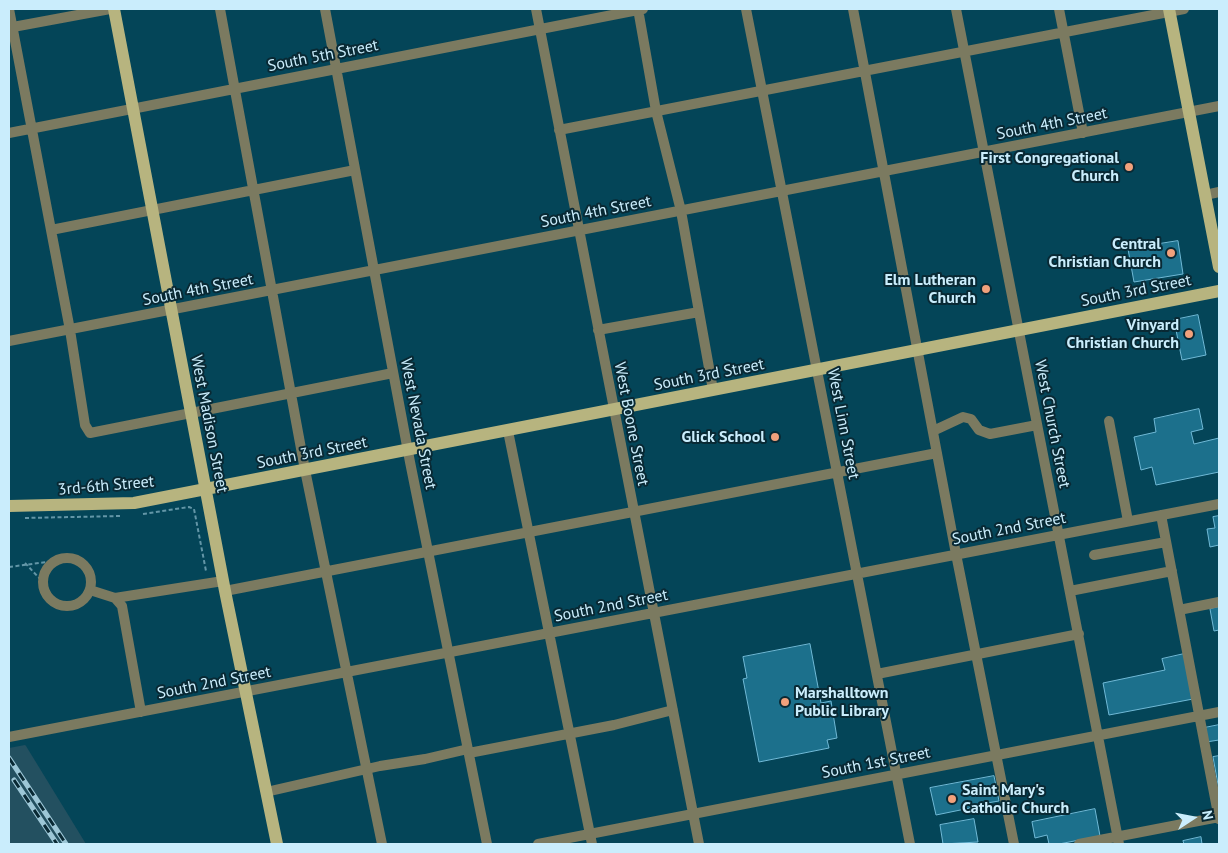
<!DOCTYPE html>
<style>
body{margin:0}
#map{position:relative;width:1228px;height:853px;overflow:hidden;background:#044558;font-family:"PT Sans",sans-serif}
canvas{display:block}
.frame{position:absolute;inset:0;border:10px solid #caedfc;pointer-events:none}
.north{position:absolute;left:1168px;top:793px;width:50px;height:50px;-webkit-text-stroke:4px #092934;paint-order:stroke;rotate:79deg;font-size:14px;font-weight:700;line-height:20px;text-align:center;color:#caedfc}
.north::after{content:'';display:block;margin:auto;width:18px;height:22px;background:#caedfc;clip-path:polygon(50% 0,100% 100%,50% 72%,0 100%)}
</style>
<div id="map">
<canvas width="1228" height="853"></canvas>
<div class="frame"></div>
<div class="north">N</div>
</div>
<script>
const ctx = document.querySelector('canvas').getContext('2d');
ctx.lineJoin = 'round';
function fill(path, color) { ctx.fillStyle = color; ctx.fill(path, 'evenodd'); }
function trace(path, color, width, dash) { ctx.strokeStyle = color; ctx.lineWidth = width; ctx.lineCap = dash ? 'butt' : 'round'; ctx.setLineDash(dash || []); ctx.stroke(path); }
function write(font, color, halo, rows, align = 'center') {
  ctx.font = font + ' "PT Sans",sans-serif'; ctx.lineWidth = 4; ctx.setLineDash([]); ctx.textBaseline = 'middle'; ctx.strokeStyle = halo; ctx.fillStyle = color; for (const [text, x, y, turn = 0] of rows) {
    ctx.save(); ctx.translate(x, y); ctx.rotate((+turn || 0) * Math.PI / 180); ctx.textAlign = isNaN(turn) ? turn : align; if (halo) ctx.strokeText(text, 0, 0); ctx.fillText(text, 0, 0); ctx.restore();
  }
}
fill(new Path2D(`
 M25 745 26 746 86 844H9V748Z`), '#235060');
const building = new Path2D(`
 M1178 241 1183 274 1134 282 1128 249Z
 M1198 315 1206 355 1182 360 1174 320Z
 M1199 409 1203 429 1191 432 1194 444 1219 438V472L1156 485 1152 467 1141 470 1134 437 1156 432 1154 419Z
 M1219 516V545L1210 547 1207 529 1215 528 1213 517Z
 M1219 607V630L1214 631 1210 609Z
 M810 644 821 703 831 701 837 738 827 740 829 748 759 762 743 679 747 678 743 657Z
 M1184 654 1193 699 1109 715 1103 683 1165 670 1162 659Z
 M1219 725V740L1206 742 1204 728Z
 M1219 756V790L1213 757Z
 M994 776 999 801 987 803 988 808 976 811 975 807 936 815 930 788Z
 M1095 809 1100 836 1059 844H1049L1047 835 1035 838 1032 822Z
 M974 819 978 842 943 844 940 825Z
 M1201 837 1202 844H1184L1183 841Z`);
fill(building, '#1c708c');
trace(building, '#70b9d6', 1);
trace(new Path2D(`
 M143 514 189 507 194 509 206 571
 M25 518 120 516
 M25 563 42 581
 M9 567 54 561`), '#6396a7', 2, [4, 2.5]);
trace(new Path2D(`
 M9 9 70 330 85 425 90 433 393 373
 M220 9 305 470 382 844
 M325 9 410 462 487 844
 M536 9 699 844
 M638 9 656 111 681 211 713 390
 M746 9 910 844
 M853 9 956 554 1014 844
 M956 9 1119 844
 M1059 9 1083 133
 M13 27 110 9
 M559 130 1184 9
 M9 133 643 9
 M1205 195 1219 192
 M51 230 355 170
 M598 330 699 312
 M9 341 1219 106
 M1109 421 1128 521
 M508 431 592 844
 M933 431 963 417 971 419 979 430 990 434 1037 425
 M1161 515 1219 819
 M1094 555 1166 542
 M43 582a24 24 0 1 1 48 0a24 24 0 1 1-48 0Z
 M90 590 115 598 223 581
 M225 591 937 453
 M1070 591 1172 571
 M115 598 122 606 141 712
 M1179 610 1219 602
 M877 674 1079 634
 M9 737 1219 504
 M469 753 614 725 673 710
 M266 792 380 766 425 759 468 749
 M538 844 1219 712
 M1079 844 1219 817`), '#7b7a60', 10);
trace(new Path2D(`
 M114 9 225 591 277 844
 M1169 9 1219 267
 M9 506 134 503 1219 291`), '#b7b47f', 12);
const rail = new Path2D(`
 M9 758 66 844
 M14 780 57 844`);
trace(rail, '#9cc6d6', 5);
trace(rail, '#092934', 3, [9]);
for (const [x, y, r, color] of [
 [1129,167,5,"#f1a17c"],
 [1171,253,5,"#f1a17c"],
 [986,289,5,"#f1a17c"],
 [1189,334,5,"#f1a17c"],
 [775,437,5,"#f1a17c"],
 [785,702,5,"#f1a17c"],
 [952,799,5,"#f1a17c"]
]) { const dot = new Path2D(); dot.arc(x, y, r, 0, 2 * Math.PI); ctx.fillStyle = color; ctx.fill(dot); trace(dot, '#092934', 2); }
write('16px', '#caedfc', '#092934', [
 ["South 5th Street",323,56,-11],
 ["South 4th Street",1052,124,-11],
 ["South 4th Street",596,212,-11],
 ["South 4th Street",198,290,-11],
 ["South 3rd Street",1136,291,-11],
 ["South 3rd Street",709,375,-11],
 ["West Madison Street",209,424,79],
 ["West Nevada Street",418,424,79],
 ["West Boone Street",631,424,79],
 ["West Linn Street",843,424,79],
 ["West Church Street",1052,424,79],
 ["South 3rd Street",312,453,-11],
 ["3rd-6th Street",106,486,-5],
 ["South 2nd Street",1009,529,-11],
 ["South 2nd Street",611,606,-11],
 ["South 2nd Street",214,683,-11],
 ["South 1st Street",876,763,-11]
]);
write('bold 16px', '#caedfc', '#092934', [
 ["First Congregational",1119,158],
 ["Church",1119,176],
 ["Central",1161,244],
 ["Christian Church",1161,262],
 ["Elm Lutheran",976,280],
 ["Church",976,298],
 ["Vinyard",1179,325],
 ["Christian Church",1179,343],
 ["Glick School",765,437],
 ["Marshalltown",795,693,"left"],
 ["Public Library",795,711,"left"],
 ["Saint Mary's",962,790,"left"],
 ["Catholic Church",962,808,"left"]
], 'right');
</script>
